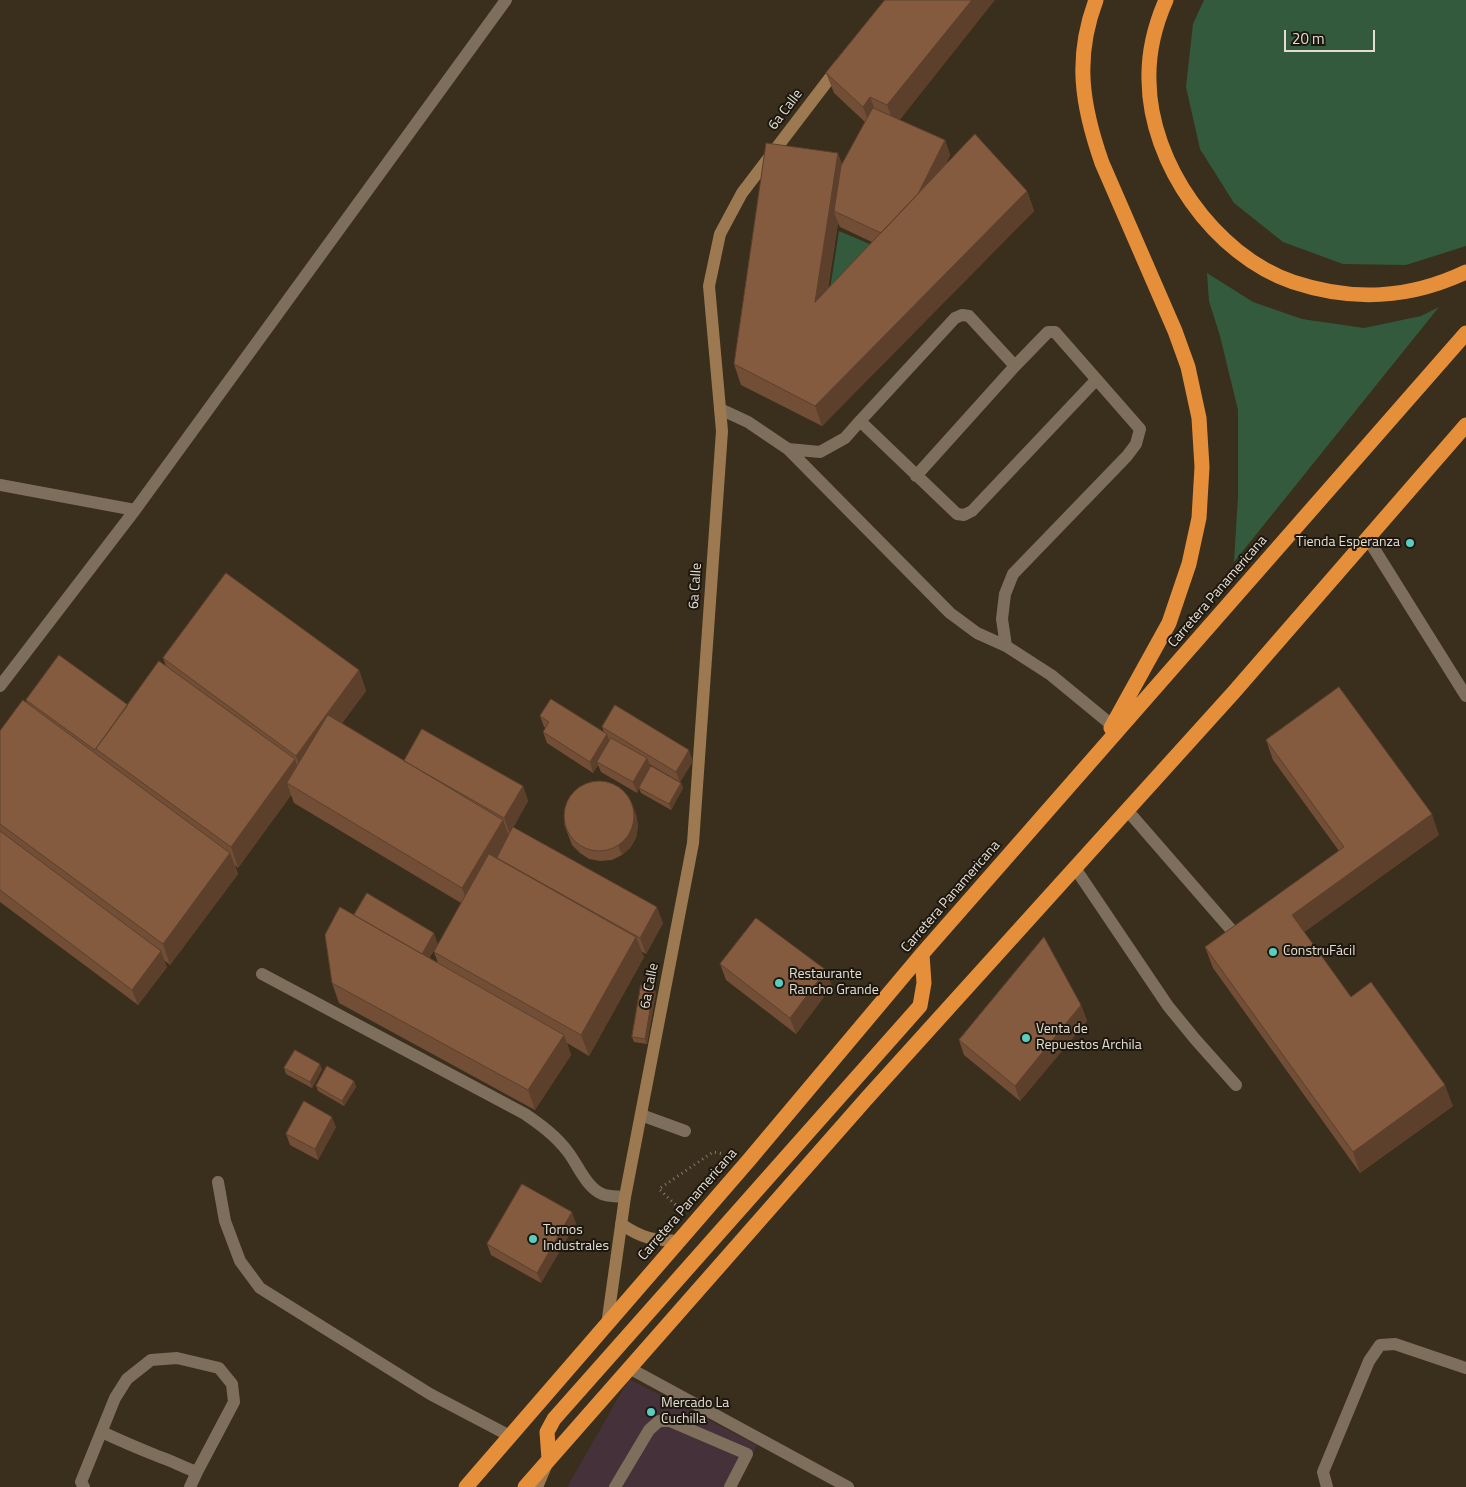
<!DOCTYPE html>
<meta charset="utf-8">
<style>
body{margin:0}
#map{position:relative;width:1466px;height:1487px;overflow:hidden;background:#3a2e1c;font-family:"Titillium Web",sans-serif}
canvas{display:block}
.scale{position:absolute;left:1284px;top:30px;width:91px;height:22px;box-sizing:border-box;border:2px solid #e5ddd2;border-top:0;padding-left:6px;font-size:15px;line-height:18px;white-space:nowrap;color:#e5ddd2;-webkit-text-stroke:4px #1c170f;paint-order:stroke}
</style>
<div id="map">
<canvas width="1466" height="1487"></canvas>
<div class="scale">20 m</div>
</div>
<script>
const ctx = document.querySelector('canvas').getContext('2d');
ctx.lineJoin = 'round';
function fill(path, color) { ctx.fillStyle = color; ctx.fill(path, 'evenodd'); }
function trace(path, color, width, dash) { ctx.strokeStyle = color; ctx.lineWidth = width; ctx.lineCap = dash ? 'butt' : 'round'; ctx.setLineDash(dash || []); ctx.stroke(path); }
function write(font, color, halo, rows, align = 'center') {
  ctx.font = font + ' "Titillium Web",sans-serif'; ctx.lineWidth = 4; ctx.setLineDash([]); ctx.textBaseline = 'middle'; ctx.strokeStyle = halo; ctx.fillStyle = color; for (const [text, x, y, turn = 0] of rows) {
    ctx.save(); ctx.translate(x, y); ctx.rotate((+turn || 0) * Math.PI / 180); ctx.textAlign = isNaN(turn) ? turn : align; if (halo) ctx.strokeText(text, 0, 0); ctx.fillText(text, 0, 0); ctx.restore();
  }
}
fill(new Path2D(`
 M629 1379 757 1445 736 1487H567Z`), '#443139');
fill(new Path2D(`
 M1204 0H1466V246L1406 265 1343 264 1283 242 1234 203 1200 149 1186 87 1193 24Z
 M839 231 886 251 826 315Z
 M1207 273 1253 302 1302 319 1364 328 1421 316 1439 307 1234 562 1238 496V410L1220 336 1209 301Z`), '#345a3d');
trace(new Path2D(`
 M679 1208 659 1189 713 1152 724 1154`), '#877c6e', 3, [1, 4]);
trace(new Path2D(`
 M720 409 748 422 788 449 950 613 977 633 1006 646 1051 675 1113 726
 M860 421 955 318 962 315 969 316 1015 366
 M788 449 820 452 845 438 860 421 957 514 964 515 972 511 1096 380
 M916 476 1015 366 1048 332H1055L1140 429 1136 444 1127 456 1013 574 1005 594 1002 619 1006 646
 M1127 810 1234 933
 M1075 868 1168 1006 1195 1039 1236 1085
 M262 974 525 1114C541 1125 556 1136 568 1152 578 1165 586 1187 602 1194 609 1197 618 1196 625 1197
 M641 1115 685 1131
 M218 1182 225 1221 240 1261 260 1288 430 1394 510 1436
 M84 1487 81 1482 115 1398 127 1379 151 1360 177 1358 219 1368 232 1384 234 1402 197 1472C184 1468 173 1461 160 1457 140 1449 121 1441 102 1432
 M190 1487 197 1472
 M615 1487 649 1430 659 1421H670L747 1454 730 1487`), '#7d6f5b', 12);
trace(new Path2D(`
 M0 485 135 510
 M1368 539 1466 696
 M0 686 135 510 506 0
 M629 1368 848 1487
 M1327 1487 1323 1472 1369 1361 1380 1345 1395 1344 1466 1368`), '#7d6f5b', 12);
trace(new Path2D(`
 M621 1224C643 1239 653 1240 679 1241
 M607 1325 625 1197 693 843 722 431 709 286 720 234 742 193 839 66
 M537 1487 546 1466`), '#9c7951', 12);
trace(new Path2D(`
 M1096 0C1074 58 1082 106 1102 163L1175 331 1188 367 1199 418 1202 467 1199 518 1189 564 1169 623 1111 728
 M1166 0C1155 25 1148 52 1149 81 1150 163 1214 255 1293 282 1353 302 1409 299 1466 272
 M549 1459 547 1432 554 1419 920 1006 924 983 922 954
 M466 1487 749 1160 922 954 1466 333
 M525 1487 867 1098 1234 692 1466 425`), '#e58f3b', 15);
fill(new Path2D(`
 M885 0 900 120 945 140 950 155 946 164 1027 191 1034 211 822 426 741 385 734 364 865 122 834 93 826 73ZM838 223 840 227 872 242 828 288Z
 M163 658 359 670 366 691 342 723 404 761 523 786 528 801 513 827 663 923 646 954 641 951 644 957 589 1056 567 1043 571 1055 535 1110 339 1003 332 983 354 915 438 944 429 958 438 963 434 952 461 903 294 803 291 795 238 868 235 865 238 874 170 965 164 960 167 967 138 1005 0 902V731L27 703 26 700 128 705 166 666Z
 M540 716 604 732 602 727 693 761 680 782 649 764 650 767 681 783 683 788 671 810 641 793 639 788 637 793 601 772 598 765 593 773 547 743 543 732 546 728 544 727Z
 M1266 740 1439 835 1304 932 1351 997 1453 1106 1360 1173 1213 968 1205 947 1339 851 1273 760Z
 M636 814 638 826 636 838 630 848 622 855 612 860 600 861 589 859 580 853 572 845 564 824Z
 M720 964 832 986 796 1034 726 980Z
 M656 993 647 1044 634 1042 632 1037Z
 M1081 1005 1087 1021 1020 1101 964 1055 959 1040Z
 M284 1068 322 1069 312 1088 286 1074Z
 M354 1081 356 1087 344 1106 318 1091 316 1086Z
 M336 1127 318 1160 290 1145 286 1134Z
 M576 1223 541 1283 491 1255 487 1244Z`), '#724e36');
fill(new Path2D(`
 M972 0H995L895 126 887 105Z
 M870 97 878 117 871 128 863 107Z
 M945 140 950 155 921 214 888 249Z
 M838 153 846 174 834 211 838 223 822 322 815 302Z
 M1027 191 1034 211 822 426 815 406Z
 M359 670 366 691 303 776 296 756Z
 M607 734 611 745 597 762 598 765 593 773 590 762Z
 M689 750 693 761 680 782 676 772Z
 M647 758 651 768 637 793 633 782Z
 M295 759 302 779 287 783 291 795 238 868 231 847Z
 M681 783 683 788 671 810 669 804Z
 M523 786 528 801 510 834 504 818Z
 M632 803 636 814 638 826 636 838 630 848 622 855 618 845Z
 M1432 814 1439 835 1299 936 1292 915Z
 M503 820 511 841 470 909 462 888Z
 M230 853 238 874 170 965 163 944Z
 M657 907 663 923 646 954 640 938Z
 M434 933 438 944 424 967 420 956Z
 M636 937 644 957 589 1056 581 1035Z
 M161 951 167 967 138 1005 132 990Z
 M826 970 832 986 796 1034 790 1018Z
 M654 987 656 993 647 1044 645 1039Z
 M1081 1005 1087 1021 1020 1101 1015 1086Z
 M564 1035 571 1055 535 1110 528 1090Z
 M320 1064 322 1069 312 1088 310 1082Z
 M354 1081 356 1087 344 1106 342 1101Z
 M1445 1085 1453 1106 1360 1173 1353 1152Z
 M332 1117 336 1127 318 1160 315 1149Z
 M572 1212 576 1223 541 1283 537 1273Z`), '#5c402c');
const building = new Path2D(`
 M885 0H972L887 105 870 97 863 107 826 73Z
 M873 108 945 140 918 194 881 233 834 211 841 166Z
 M975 134 1027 191 815 406 734 364 766 143 838 153 815 302Z
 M226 573 359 670 296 756 163 658Z
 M59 655 128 705 95 750 26 700Z
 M159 661 295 759 231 847 96 749Z
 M1339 687 1432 814 1292 915 1351 997 1371 982 1445 1085 1353 1152 1205 947 1344 847 1266 740Z
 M551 699 607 734 590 762 543 732 549 722 540 716Z
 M23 700 230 853 163 944 0 824V731Z
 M615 705 689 750 676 772 602 727Z
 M328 715 503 820 462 888 287 783Z
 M422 729 523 786 504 818 404 761Z
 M611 738 647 758 633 782 597 762Z
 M651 766 681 783 669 804 639 788Z
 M564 816a35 35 0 1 1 70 0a35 35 0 1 1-70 0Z
 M513 827 657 907 640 938 497 858Z
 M0 831 161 951 132 990 0 890Z
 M489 854 636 937 581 1035 434 952Z
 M367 893 434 933 422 954 354 915Z
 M340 907 564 1035 528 1090 332 983 325 935Z
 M756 918 826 970 790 1018 720 964Z
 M1044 937 1081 1005 1015 1086 959 1040Z
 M641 985 654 987 645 1039 632 1037Z
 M295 1050 320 1064 310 1082 284 1068Z
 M327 1066 354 1081 342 1101 316 1086Z
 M304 1101 332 1117 315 1149 286 1134Z
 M522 1184 572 1212 537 1273 487 1244Z`);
fill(building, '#845b3f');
trace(building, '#5c402c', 1);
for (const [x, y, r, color] of [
 [1410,543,5,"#58cec1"],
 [1273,952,5,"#58cec1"],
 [779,983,5,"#58cec1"],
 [1026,1038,5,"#58cec1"],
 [533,1239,5,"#58cec1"],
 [651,1412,5,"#58cec1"]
]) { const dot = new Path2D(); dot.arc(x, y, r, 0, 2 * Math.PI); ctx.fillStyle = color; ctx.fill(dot); trace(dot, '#1c170f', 2); }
write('14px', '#e5ddd2', '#1c170f', [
 ["6a Calle",786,110,-53],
 ["6a Calle",696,586,-86],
 ["Carretera Panamericana",1218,592,-49],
 ["Carretera Panamericana",951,897,-49],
 ["6a Calle",650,986,-79],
 ["Carretera Panamericana",688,1205,-49]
]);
write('14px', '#e5ddd2', '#1c170f', [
 ["Tienda Esperanza",1400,543,"right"],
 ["ConstruFácil",1283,952],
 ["Restaurante",789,975],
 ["Rancho Grande",789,991],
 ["Venta de",1036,1030],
 ["Repuestos Archila",1036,1046],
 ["Tornos",543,1231],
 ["Industrales",543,1247],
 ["Mercado La",661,1404],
 ["Cuchilla",661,1420]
], 'left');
</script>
